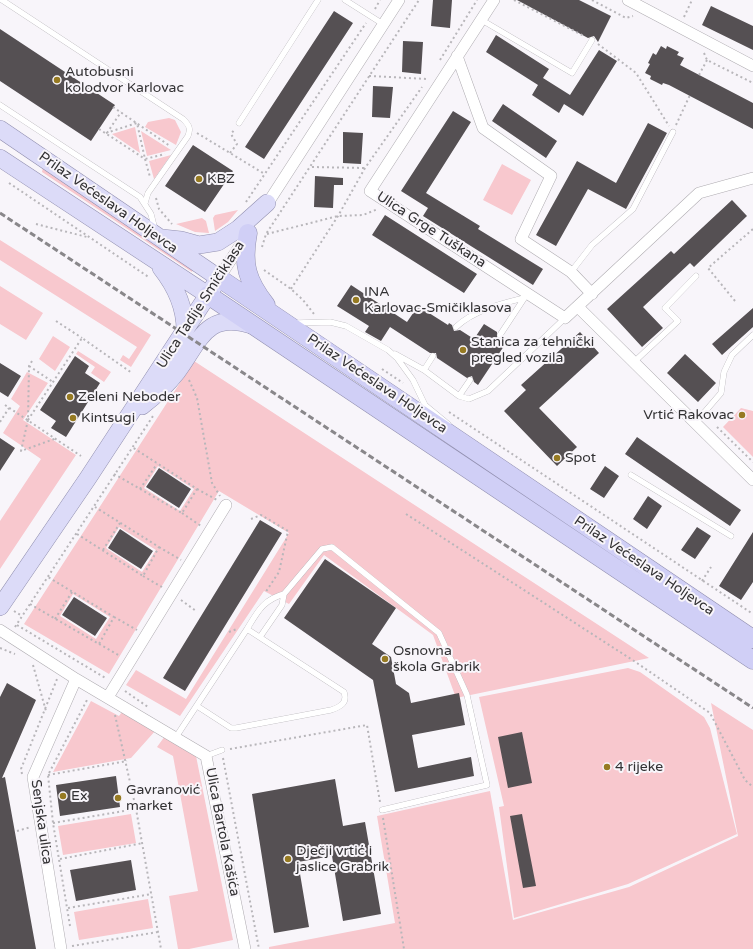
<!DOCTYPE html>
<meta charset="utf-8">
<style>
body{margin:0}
canvas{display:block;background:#f8f5fa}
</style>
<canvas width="753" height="949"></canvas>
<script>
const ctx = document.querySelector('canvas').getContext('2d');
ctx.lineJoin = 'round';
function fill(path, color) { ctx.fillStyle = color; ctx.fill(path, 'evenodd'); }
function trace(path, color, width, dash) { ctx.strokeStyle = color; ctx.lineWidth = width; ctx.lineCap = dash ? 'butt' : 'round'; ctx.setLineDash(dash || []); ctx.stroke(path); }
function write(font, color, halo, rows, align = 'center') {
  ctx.font = font + ' "Varela Round",sans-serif'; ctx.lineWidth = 4; ctx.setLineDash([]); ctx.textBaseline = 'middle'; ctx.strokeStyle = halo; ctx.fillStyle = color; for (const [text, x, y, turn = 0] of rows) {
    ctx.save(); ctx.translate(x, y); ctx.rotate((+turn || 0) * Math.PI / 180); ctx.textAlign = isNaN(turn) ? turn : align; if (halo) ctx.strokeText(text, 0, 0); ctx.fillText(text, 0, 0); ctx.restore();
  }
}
fill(new Path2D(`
 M169 118 175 120 181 132 176 145 145 127 148 122Z
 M135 127 140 153 112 134Z
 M141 131 171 150 147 156Z
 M171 155 154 179 149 161Z
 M502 164 531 180 512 215 483 200Z
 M43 167 193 269 192 272 42 172Z
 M238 210 228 222 215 231 213 218 215 215Z
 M202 218 206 221 209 233 195 232 176 224Z
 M0 240 151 335 131 367 120 360 123 355 129 359 137 347 0 260Z
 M0 286 43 313 26 340 0 324Z
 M53 336 70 347 55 371 39 359Z
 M78 351 111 372 104 382 91 373 95 367 76 354Z
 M194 361 649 658 456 698 433 635 324 555 289 604 264 591 180 716 126 685 136 670 186 699 289 533 219 491 109 674 24 624ZM158 466 194 489 180 511 144 488ZM119 527 156 550 142 572 106 548ZM73 594 110 617 96 639 60 616Z
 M27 372 48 383 23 420 76 455 0 569V521L41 459 3 433 20 406 11 399Z
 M741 408 753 411V457L723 427Z
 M628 668 640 672 704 717 710 728 737 834 628 884 514 918 499 807 504 806 479 697Z
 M91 701 119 716 122 712 156 730 131 758 53 772Z
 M711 703 753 730V949H269V947L395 923 377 816 490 791 513 920 629 887 738 836Z
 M165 736 196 756 233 940 189 949H178L169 896 198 891 173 756 157 747Z
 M131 814 136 843 63 855 58 826Z
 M148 899 153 928 79 940 74 912Z`), '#f8c8ce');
fill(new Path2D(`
 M433 0H452L450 28 431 26Z
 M517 0H579L611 16 598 42 594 36 588 38Z
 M711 6 753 26V50L702 25Z
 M334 11 353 23 264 159 245 147Z
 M0 29 115 105 91 141 0 81Z
 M496 35 549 69 543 78 570 95 599 50 617 61 583 116 564 104 559 113 532 95 538 85 486 52Z
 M403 41 423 42 421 74 402 72Z
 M661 46 666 49 667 46 679 52 677 55 684 58 680 65 753 103V129L669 85 663 83 662 85 650 79 651 76 645 73 650 64 648 63 653 53 656 55Z
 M373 86 393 87 390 118 372 117Z
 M503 104 557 141 546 158 492 121Z
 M453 111 471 122 426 193 480 226 478 229 543 269 533 285 423 216 428 208 401 191Z
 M648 123 667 133 626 209 588 189 556 246 536 235 577 161 616 183Z
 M343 132 363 133 361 164 343 163Z
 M193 145 233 171 205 212 165 186Z
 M315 176 343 178V185H334L333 208 314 207Z
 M732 200 747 216 694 267 690 263 643 307 663 328 642 347 607 309 671 251 674 254Z
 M385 215 477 274 464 293 372 235Z
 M351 285 407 322 418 306 448 325 449 323 452 325 454 331 460 330 474 339 484 324 497 332V338L500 339 504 337 508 340 478 385 474 382 472 376 467 378 437 358 436 353H430L390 327 381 341 365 332 369 326 337 306Z
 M753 308V327L722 355 712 344Z
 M580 332 599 353 539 408 577 447 557 466 504 411 526 390 521 385Z
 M685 354 716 383 698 402 667 373Z
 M75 356 89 366 85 373 100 383 66 437 51 428 56 421 40 410Z
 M0 363 21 376 8 397 0 392Z
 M637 437 741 510 730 526 625 454Z
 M0 438 15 448 0 471Z
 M605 466 619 476 604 498 590 489Z
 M159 468 191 489 179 508 146 487Z
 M648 496 662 506 647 529 633 519Z
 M260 520 282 533 185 691 163 678Z
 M697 527 711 536 695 559 681 550Z
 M120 529 153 551 141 569 108 548Z
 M753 532V582L741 600 719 586Z
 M325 559 396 608 372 644 391 657 396 684 409 693 411 703 459 693 465 725 412 735 418 768 471 757 474 776 395 792 373 680 284 618Z
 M74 597 107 618 95 636 62 615Z
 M7 683 36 700 2 778 5 777 36 949H0V697Z
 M522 732 532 783 508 788 498 737Z
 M116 776 120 807 60 816 56 785Z
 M335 779 343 826 365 822 381 914 343 921 332 856 298 862 309 927 274 933 252 794Z
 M522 814 536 886 523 888 510 816Z
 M131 860 136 890 76 901 70 870Z`), '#555053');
const service = new Path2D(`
 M2 0 183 119C189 125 191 128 188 136L148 193 145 203
 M345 0 383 24
 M480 19 572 73 592 40
 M0 105 140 197 151 214 155 230
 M239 123 318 0
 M571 272 592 245 633 209 673 132
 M296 323 330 322 346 326 388 350 397 358 413 380 425 405 448 424
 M456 327C474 310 500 304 524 298
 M500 335 525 297
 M395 354 424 370 459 396 469 399 488 391 565 318
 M634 362 678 321 665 308 696 276
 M424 370 433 356
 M459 396 470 380
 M696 422 721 393 724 372 732 355 753 335
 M631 475 731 536
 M247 629C258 611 263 600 284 594
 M260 637 282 605 284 594 322 549 332 547 439 633 467 695 487 785 382 810
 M176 737 247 629 344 692C348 703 340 707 331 710L236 728H231L197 706
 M206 756 222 750`);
const minor = new Path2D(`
 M494 0 370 191 565 318 699 193 753 178
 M628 0 753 66
 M457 56 483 128 551 176 521 239 571 272 592 294
 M264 209 399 0
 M219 278 245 238
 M578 307 753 480
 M0 630 76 679 206 756 245 949
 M108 697 226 505
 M61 949 33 777 76 679`);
const primary = new Path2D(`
 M0 129 219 278 88 478 0 607
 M0 158 208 295
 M162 238 181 240 199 245 218 242 238 229 267 203
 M161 268C176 287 185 306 185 330
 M142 406C155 396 167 385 177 372 200 341 206 311 251 325`);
const trunk = new Path2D(`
 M248 233C242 264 247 281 266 305
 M219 278C397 398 574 519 753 639
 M208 295 753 660`);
trace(service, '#afacb1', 6);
trace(minor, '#afacb1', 12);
trace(primary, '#9290b0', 18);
trace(trunk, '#9290b0', 19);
trace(new Path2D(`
 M514 0 584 36
 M592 0 626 18 633 16
 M375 9 380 0
 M684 17 692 0
 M598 44 636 73 669 126
 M704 53 707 60 753 83
 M440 60 477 0
 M699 75 707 60
 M369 76 428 79
 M113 107 170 146
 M676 125 690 95
 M99 129 145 159 150 177
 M106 133 137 123 145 159 165 154
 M107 133 121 112
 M197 133 263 173
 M230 153 237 144 231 134 235 129
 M312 167 365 168
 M9 183 150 278
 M156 198 159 209 172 224
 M246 202 366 23
 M36 224 87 237
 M267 234 338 216 363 215 378 209
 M262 247 266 234 419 0
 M264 270 291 289 303 300 314 314
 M291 289 338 216 365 168 422 87
 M735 301 708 268 753 229
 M56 321 82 338
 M32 361 29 366 28 420 21 451 57 438
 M29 366 53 382
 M382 369 403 383
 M189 380 197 398 212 483 220 496
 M5 405 81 456
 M449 412 753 614
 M28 420 82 338 132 373
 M0 422 9 408
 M717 427 753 462
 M114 474 182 513 197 489 132 447
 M140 489 157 464
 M197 489 217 500
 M182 513 201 526
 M406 514 634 661 710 713 745 780 753 787
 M251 519 261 515 288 531 279 572 265 593
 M77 534 143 576 159 547 95 507
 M159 547 181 560
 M103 550 120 523
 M143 576 162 587
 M702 581 711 567
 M181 600 196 611
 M30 604 99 644 114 617 48 577
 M14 611 22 616
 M114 617 137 630
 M55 619 72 592
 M17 625 107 679
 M15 627 153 416
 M229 632 237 629
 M99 644 120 656
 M0 648 15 654
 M33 665 46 711
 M125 691 148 707
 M115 715 136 809 161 949
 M230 749 367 725 380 802
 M223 758 259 949
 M22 774 21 769 57 679
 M48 775 127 761
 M383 818 404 949
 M53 823 136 809
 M17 831 31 827
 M60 859 143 843
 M68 908 152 894
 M70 926 53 823 48 775 88 698
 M72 946 158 932`), '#b8b6ba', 2, [2, 3]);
trace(service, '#fff', 5.5);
trace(minor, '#fff', 11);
trace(primary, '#dcdbf8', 17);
trace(trunk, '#d0cff6', 18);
trace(new Path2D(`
 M0 213 753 708`), '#89878a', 3, [6, 3]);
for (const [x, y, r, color] of [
 [57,80,4,"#967a22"],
 [199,179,4,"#967a22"],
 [356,300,4,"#967a22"],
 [463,350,4,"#967a22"],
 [70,397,4,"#967a22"],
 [742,415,4,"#967a22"],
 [73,418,4,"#967a22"],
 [557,458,4,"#967a22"],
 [385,659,4,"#967a22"],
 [607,767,4,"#967a22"],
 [63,796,4,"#967a22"],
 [118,798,4,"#967a22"],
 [288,859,4,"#967a22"]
]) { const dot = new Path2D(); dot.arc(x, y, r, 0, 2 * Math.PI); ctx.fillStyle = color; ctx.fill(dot); trace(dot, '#f8f5fa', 1.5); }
write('14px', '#323133', '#f8f5fa', [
 ["Autobusni",65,72],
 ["kolodvor Karlovac",65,88],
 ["KBZ",207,179],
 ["INA",364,292],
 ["Karlovac-Smičiklasova",364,308],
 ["Stanica za tehnički",471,342],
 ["pregled vozila",471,358],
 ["Zeleni Neboder",78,397],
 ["Vrtić Rakovac",734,415,"right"],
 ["Kintsugi",81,418],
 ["Spot",565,458],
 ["Osnovna",393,651],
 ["škola Grabrik",393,667],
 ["4 rijeke",615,767],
 ["Gavranović",126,790],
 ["market",126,806],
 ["Ex",71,796],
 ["Dječji vrtić i",296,851],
 ["jaslice Grabrik",296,867]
], 'left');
write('14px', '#323133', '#f8f5fa', [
 ["Prilaz Većeslava Holjevca",108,203,35],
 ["Ulica Grge Tuškana",431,230,33],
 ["Ulica Tadije Smičiklasa",201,305,-57],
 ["Prilaz Većeslava Holjevca",377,384,34],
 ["Prilaz Većeslava Holjevca",644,566,34],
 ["Senjska ulica",41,822,82],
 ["Ulica Bartola Kašića",222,832,79]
]);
</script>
